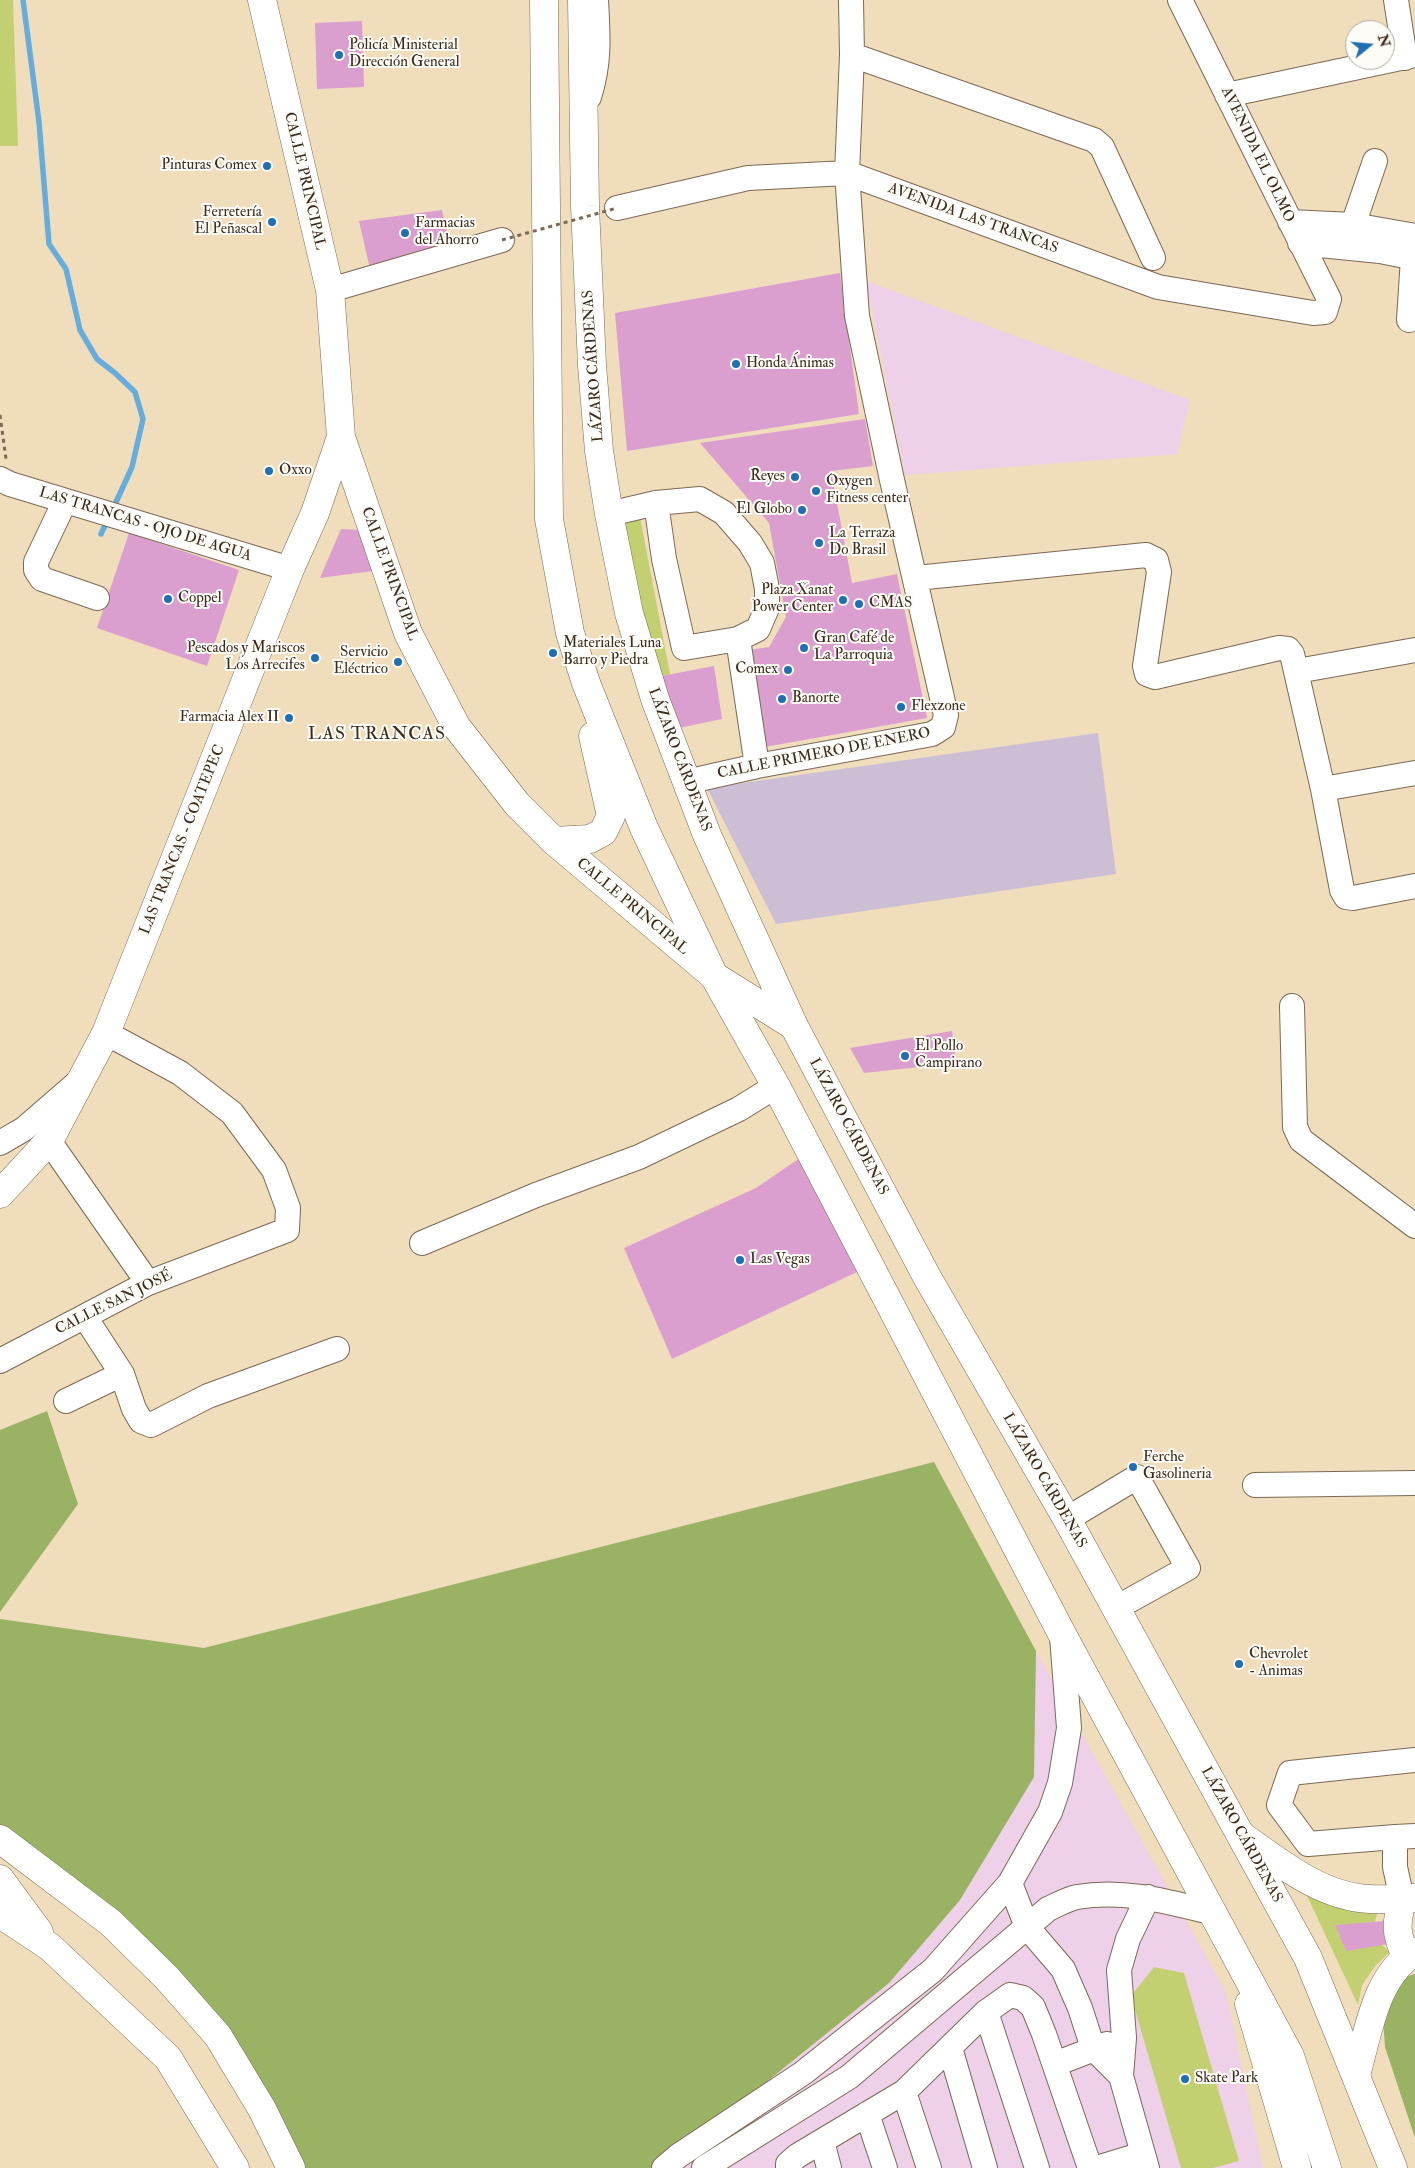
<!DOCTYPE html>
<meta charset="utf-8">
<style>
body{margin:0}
#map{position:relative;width:1415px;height:2168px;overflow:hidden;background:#f0ddbc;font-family:"IM FELL Double Pica",serif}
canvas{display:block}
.north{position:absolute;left:1345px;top:20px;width:50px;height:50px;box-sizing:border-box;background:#fdfcf7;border:1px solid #afa8a0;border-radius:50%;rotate:73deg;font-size:14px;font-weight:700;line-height:20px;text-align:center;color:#3b2a1e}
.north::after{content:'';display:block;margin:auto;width:18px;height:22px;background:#1f6fb2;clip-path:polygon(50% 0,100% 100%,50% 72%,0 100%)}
</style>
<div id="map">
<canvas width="1415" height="2168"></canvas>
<div class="north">N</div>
</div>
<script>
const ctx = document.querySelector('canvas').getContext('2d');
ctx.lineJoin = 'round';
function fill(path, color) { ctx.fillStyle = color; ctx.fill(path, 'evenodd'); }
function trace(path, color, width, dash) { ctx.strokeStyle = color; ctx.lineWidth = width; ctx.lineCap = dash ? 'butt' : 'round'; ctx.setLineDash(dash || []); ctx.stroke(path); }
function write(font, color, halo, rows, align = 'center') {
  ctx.font = font + ' "IM FELL Double Pica",serif'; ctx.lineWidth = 4; ctx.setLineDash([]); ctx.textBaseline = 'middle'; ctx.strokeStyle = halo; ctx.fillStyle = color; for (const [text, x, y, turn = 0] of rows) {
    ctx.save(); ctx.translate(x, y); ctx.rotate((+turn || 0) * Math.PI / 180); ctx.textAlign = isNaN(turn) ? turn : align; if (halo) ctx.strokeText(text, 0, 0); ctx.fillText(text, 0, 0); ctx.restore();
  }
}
fill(new Path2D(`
 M866 281 1190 400 1177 454 905 475Z
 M1036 1651 1226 1992 1263 2168H660L889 1983 1034 1777Z`), '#eed0e8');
fill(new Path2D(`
 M1098 733 1116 874 776 924 707 788Z`), '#ccbed4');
fill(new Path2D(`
 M0 0H13L18 146H0Z
 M639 512 670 674 656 677 620 516Z
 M1302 1885 1378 1910C1372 1932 1372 1937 1390 1952L1376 1965 1362 1985 1358 2005Z
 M1154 1967 1184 1973 1239 2161 1213 2168H1181L1131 1996Z`), '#c2d072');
fill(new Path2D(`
 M47 1411 78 1504 0 1612V1430Z
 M934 1462 1036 1651 1034 1777 960 1900 889 1983 660 2168H294L165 1971 0 1834V1619L204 1648Z
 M1415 1974V2138L1385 2047 1382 2004 1405 1977Z`), '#99b264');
trace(new Path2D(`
 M23 0 39 122 49 244 66 269 80 330 97 359 115 373 135 392 143 419 132 467 112 511
 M101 534 108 519`), '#66acdc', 5.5);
fill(new Path2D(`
 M362 21 364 87 317 89 315 23Z
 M442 210 450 246 370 269 359 221Z
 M840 273 859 414 627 451 615 313Z
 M865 419 873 466 831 471 852 583 897 574 927 718 765 747 749 650 769 647 786 617 769 523 700 443Z
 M341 529 362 530 373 571 320 578Z
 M129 533 239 570 207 666 97 628Z
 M714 666 722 719 674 729 656 677Z
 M952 1031 956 1063 864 1073 850 1048Z
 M800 1158 857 1272 672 1359 624 1248 756 1188Z
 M1385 1921 1389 1944 1346 1951 1335 1925Z`), '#db9fcf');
const minor = new Path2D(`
 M1396 0 1405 58
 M852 55 1094 140 1102 147 1153 258
 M1227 95 1415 55
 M589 97C600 63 598 35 596 0
 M617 208 748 178 847 173 1158 287 1313 313 1325 312 1329 299 1180 0
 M1290 222 1353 225 1415 236
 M1353 225 1375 161
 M1300 243 1380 251 1415 258
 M330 290 502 240
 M1409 320 1414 242
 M0 479 10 484 290 569
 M700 499 724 513 750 543 762 563 767 589V608L758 629 738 639 684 648 664 559 656 503Z
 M65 501 36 562V570L42 579 97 598
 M609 514 656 503
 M916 578 1146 555 1156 560 1159 572 1145 666 1147 674 1155 677 1279 648 1288 649 1292 654 1323 789 1342 890 1346 897 1353 898 1415 886
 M738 639 757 766
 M1297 671 1415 650
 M686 782 757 766 932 734 943 727 946 715 892 480 857 316 847 173 852 55 851 0
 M1323 789 1415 773
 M1292 1006 1295 1127 1301 1140 1415 1226
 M49 1141 148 1283
 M0 1143 24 1129 77 1083
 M422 1243 536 1195 639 1157 739 1109 776 1086
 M85 1317 122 1374 134 1409 141 1421 151 1425 208 1396 337 1349
 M0 1361 148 1283 287 1230 288 1208 274 1170 232 1113 180 1073 106 1033
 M66 1401 122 1374
 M1255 1485 1415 1483
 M1067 1519 1137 1477 1188 1568 1116 1608
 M1395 1837 1308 1844 1279 1805 1290 1773 1415 1760
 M1010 1883 1027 1927 1063 1969 1080 2008 1093 2048 1121 2076
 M1402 1899 1395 1867V1837L1415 1836
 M986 2012 1037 2168
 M950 2048 985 2168
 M1055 2064 1107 2044
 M904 2092 929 2168
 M867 2114 885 2168
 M822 2141 829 2168
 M664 2168 678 2156 803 2073 933 1970 1010 1883 1050 1812 1060 1783 1069 1728 1062 1636
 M704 2168 849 2077 1048 1909C1057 1905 1067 1899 1077 1897 1123 1889 1166 1901 1210 1912
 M788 2168V2164L797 2156 904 2092 986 2012 1010 1995 1023 1998 1033 2007 1044 2034 1090 2168
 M1097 2168 1143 2154
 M1147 2168 1121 2076 1124 2038 1119 1970 1128 1939 1148 1897`);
const major = new Path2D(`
 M262 0 330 290 341 437 408 633 456 726 517 804 554 841 714 976 794 1026
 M0 1194 49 1141 106 1033 290 569 315 513 341 437
 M1242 1836C1279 1862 1321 1897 1369 1899 1384 1900 1400 1899 1415 1898
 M0 1839 111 1923 167 1978 218 2036 262 2109 291 2168
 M0 1879 39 1932
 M1402 1899C1396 1926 1395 1931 1406 1957
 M0 1914 50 1947 168 2058 235 2168
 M1356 2075C1368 2034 1375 1975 1415 1952`);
const highway = new Path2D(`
 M544 0 549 519 570 633 586 683 644 828 714 976 776 1086 1062 1634 1290 2056 1327 2168
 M582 0 585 206 592 365 599 451 609 514 629 613 655 699 707 835 794 1026 927 1277 1067 1519 1308 1958 1393 2168
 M554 841 590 839 603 832 611 816 593 736
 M1249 2004 1297 2168`);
trace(minor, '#7a6955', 26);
trace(major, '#7a6955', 29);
trace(highway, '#7a6955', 29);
trace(new Path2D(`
 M0 415 6 459`), '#7a6955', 3, [4, 4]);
trace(minor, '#fff', 24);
trace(major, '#fff', 28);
trace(highway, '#fff', 28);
trace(new Path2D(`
 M502 240 617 208`), '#7a6955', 3, [4, 4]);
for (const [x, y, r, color] of [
 [339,55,5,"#1f6fb2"],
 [267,166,5,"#1f6fb2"],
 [272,222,5,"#1f6fb2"],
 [405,233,5,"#1f6fb2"],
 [736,364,5,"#1f6fb2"],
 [269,471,5,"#1f6fb2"],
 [795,477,5,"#1f6fb2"],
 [816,491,5,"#1f6fb2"],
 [802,510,5,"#1f6fb2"],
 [819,543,5,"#1f6fb2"],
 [168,599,5,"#1f6fb2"],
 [843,600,5,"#1f6fb2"],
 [859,604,5,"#1f6fb2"],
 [804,648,5,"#1f6fb2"],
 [553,653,5,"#1f6fb2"],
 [315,658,5,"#1f6fb2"],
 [398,662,5,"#1f6fb2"],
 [788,670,5,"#1f6fb2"],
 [782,699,5,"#1f6fb2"],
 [901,707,5,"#1f6fb2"],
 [289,718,5,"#1f6fb2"],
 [905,1056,5,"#1f6fb2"],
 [740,1260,5,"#1f6fb2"],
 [1133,1467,5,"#1f6fb2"],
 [1239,1664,5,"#1f6fb2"],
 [1185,2079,5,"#1f6fb2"]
]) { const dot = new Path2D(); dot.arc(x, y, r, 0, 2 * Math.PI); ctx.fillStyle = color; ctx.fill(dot); trace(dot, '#fdfcf7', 2); }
write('15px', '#3b2a1e', '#fdfcf7', [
 ["Policía Ministerial",349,46],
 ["Dirección General",349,63],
 ["Pinturas Comex",257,166,"right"],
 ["Ferretería",262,213,"right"],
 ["El Peñascal",262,230,"right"],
 ["Farmacias",415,224],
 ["del Ahorro",415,241],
 ["Honda Ánimas",746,364],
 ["Oxxo",279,471],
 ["Reyes",785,477,"right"],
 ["Oxygen",826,482],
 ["Fitness center",826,499],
 ["El Globo",792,510,"right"],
 ["La Terraza",829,534],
 ["Do Brasil",829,551],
 ["Plaza Xanat",833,591,"right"],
 ["Power Center",833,608,"right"],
 ["Coppel",178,599],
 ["CMAS",869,604],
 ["Gran Café de",814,639],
 ["La Parroquia",814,656],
 ["Materiales Luna",563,644],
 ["Barro y Piedra",563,661],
 ["Pescados y Mariscos",305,649,"right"],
 ["Los Arrecifes",305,666,"right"],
 ["Servicio",388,653,"right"],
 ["Eléctrico",388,670,"right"],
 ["Comex",778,670,"right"],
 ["Banorte",792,699],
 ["Flexzone",911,707],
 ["Farmacia Alex II",279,718,"right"],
 ["El Pollo",915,1047],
 ["Campirano",915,1064],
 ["Las Vegas",750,1260],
 ["Ferche",1143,1458],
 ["Gasolineria",1143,1475],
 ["Chevrolet",1249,1655],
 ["- Animas",1249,1672],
 ["Skate Park",1195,2079]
], 'left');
write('15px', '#3b2a1e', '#fdfcf7', [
 ["AVENIDA EL OLMO",1257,155,64],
 ["CALLE PRINCIPAL",304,181,77],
 ["AVENIDA LAS TRANCAS",973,219,20],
 ["LÁZARO CÁRDENAS",594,366,-94],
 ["LAS TRANCAS - OJO DE AGUA",145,525,17],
 ["CALLE PRINCIPAL",389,574,70],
 ["CALLE PRIMERO DE ENERO",824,754,-11],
 ["LÁZARO CÁRDENAS",679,760,69],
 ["LAS TRANCAS - COATEPEC",183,840,-68],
 ["CALLE PRINCIPAL",632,907,40],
 ["LÁZARO CÁRDENAS",848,1127,62],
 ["CALLE SAN JOSÉ",114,1303,-26],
 ["LÁZARO CÁRDENAS",1044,1481,60],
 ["LÁZARO CÁRDENAS",1241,1835,61]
]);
ctx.letterSpacing = '1px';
write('18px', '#3b2a1e', '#fdfcf7', [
 ["LAS TRANCAS",377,735]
]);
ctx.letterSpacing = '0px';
</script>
